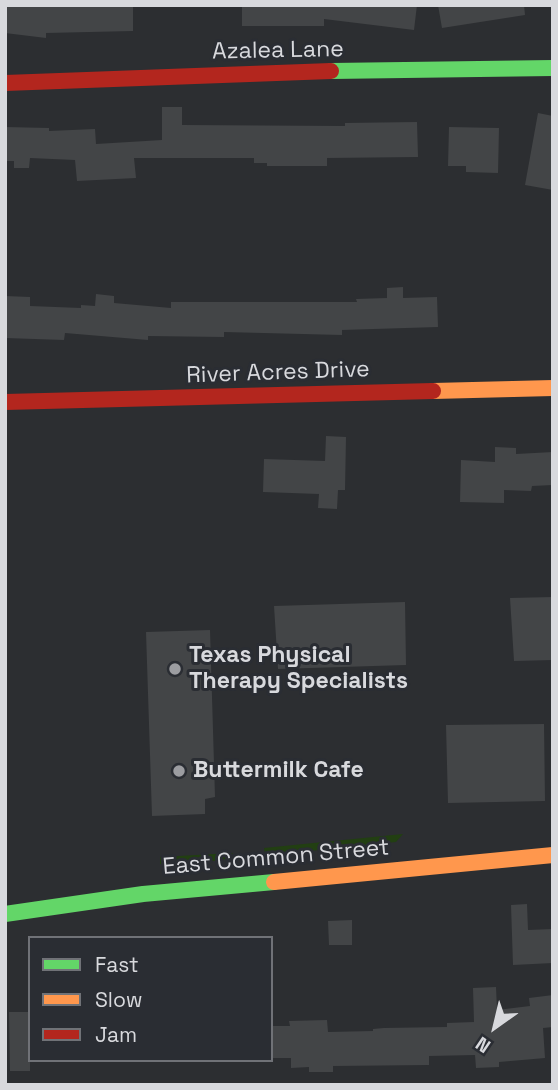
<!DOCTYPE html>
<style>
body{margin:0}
#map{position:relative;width:558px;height:1090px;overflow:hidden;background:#2c2e31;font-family:"Space Grotesk",sans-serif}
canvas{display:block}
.frame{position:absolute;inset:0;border:7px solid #d8d9dd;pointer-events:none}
.legend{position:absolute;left:28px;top:936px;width:245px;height:126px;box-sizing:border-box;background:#2a2d33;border:2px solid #707277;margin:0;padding:9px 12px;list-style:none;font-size:21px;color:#d8d9dd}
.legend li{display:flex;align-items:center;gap:14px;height:35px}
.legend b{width:35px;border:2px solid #707277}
.north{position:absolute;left:460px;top:992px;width:70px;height:70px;-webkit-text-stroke:5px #2a2d33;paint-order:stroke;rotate:214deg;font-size:19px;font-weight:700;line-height:28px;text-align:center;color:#d8d9dd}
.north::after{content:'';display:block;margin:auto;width:24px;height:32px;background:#d8d9dd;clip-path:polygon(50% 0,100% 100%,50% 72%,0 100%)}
</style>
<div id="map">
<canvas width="558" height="1090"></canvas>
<div class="frame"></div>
<ul class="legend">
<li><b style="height:9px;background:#63d668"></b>Fast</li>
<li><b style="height:9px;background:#ff974d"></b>Slow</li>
<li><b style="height:9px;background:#b3261e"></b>Jam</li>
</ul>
<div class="north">N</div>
</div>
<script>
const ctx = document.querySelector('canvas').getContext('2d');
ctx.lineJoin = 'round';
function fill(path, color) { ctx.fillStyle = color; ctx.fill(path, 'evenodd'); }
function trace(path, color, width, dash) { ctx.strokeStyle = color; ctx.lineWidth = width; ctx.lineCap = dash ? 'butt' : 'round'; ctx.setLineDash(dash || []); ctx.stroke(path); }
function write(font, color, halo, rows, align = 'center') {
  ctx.font = font + ' "Space Grotesk",sans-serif'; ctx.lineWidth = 6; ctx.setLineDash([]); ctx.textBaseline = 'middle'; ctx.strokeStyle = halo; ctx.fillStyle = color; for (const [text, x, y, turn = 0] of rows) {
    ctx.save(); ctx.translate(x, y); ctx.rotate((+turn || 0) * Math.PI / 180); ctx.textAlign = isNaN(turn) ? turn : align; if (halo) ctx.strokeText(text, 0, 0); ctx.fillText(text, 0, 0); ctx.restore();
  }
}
fill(new Path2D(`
 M403 834 396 842 271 855 265 854 264 848Z
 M233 853 228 858 221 860 171 866 160 864V857Z`), '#223f12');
fill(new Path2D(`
 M5 5H133V31L46 33V38L5 33Z
 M242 5H417L414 30 324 19V26H242Z
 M438 5H524L525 15 442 28Z
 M162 107H182V125L345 126V123L417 122 418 157 327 158V166H267V163H254V158H134L136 178 77 181 75 160 30 158 29 168H14V161H5V127L49 128V131L95 129 96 144 162 140Z
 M538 113 553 116V190L525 185Z
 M449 127 499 128 498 173 466 172V166H448Z
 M403 287V298L437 297 438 327 342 330V335L224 332V337L148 336V340L65 333 64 340 5 338V296L30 297V306L81 308V305L95 306 96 294 114 296V303L171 308V302H357L356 299 387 298V288Z
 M326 436 346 437 345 490H338L337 509 318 508 319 494 263 492 264 459 325 461Z
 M495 447 516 448V454L553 452V485L532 486 531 491 504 490V503L460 502 461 460 495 462Z
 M553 597V660L514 661 510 598Z
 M405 602 406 665 278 669 274 606Z
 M210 630 215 797 205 799V814L152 816 146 632Z
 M544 724 545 801 448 803 446 725Z
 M527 904 528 930 553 929V963L513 965 511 905Z
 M352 920V945H329L328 921Z
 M496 987 497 1010 530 1006 529 998 553 995V1027L543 1028 545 1058 499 1062V1067L476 1068 475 1055 429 1056V1065L333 1066V1072H309V1067L291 1068V1058H271V1026H290L289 1021 327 1020 328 1032 373 1031V1029L384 1028 447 1027V1023L474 1022 473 988Z
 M9 1012H30V1071H10Z`), '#434547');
trace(new Path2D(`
 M331 71 553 68
 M5 914 143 894 274 882`), '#63d668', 16);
trace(new Path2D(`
 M433 391 553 388
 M274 882 553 855`), '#ff974d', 16);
trace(new Path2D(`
 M5 83 331 71
 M5 402 433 391`), '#b3261e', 16);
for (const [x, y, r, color] of [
 [175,669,7,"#9c9da1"],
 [179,771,7,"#9c9da1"]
]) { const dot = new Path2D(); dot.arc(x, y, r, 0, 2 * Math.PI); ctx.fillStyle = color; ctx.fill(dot); trace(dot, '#2a2d33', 2.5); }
write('23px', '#d8d9dd', '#2a2d33', [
 ["Azalea Lane",278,51,-1],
 ["River Acres Drive",278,373,-2],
 ["East Common Street",276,858,-5]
]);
write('bold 23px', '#d8d9dd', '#2a2d33', [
 ["Texas Physical",189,656],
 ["Therapy Specialists",189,682],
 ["Buttermilk Cafe",193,771]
], 'left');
</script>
